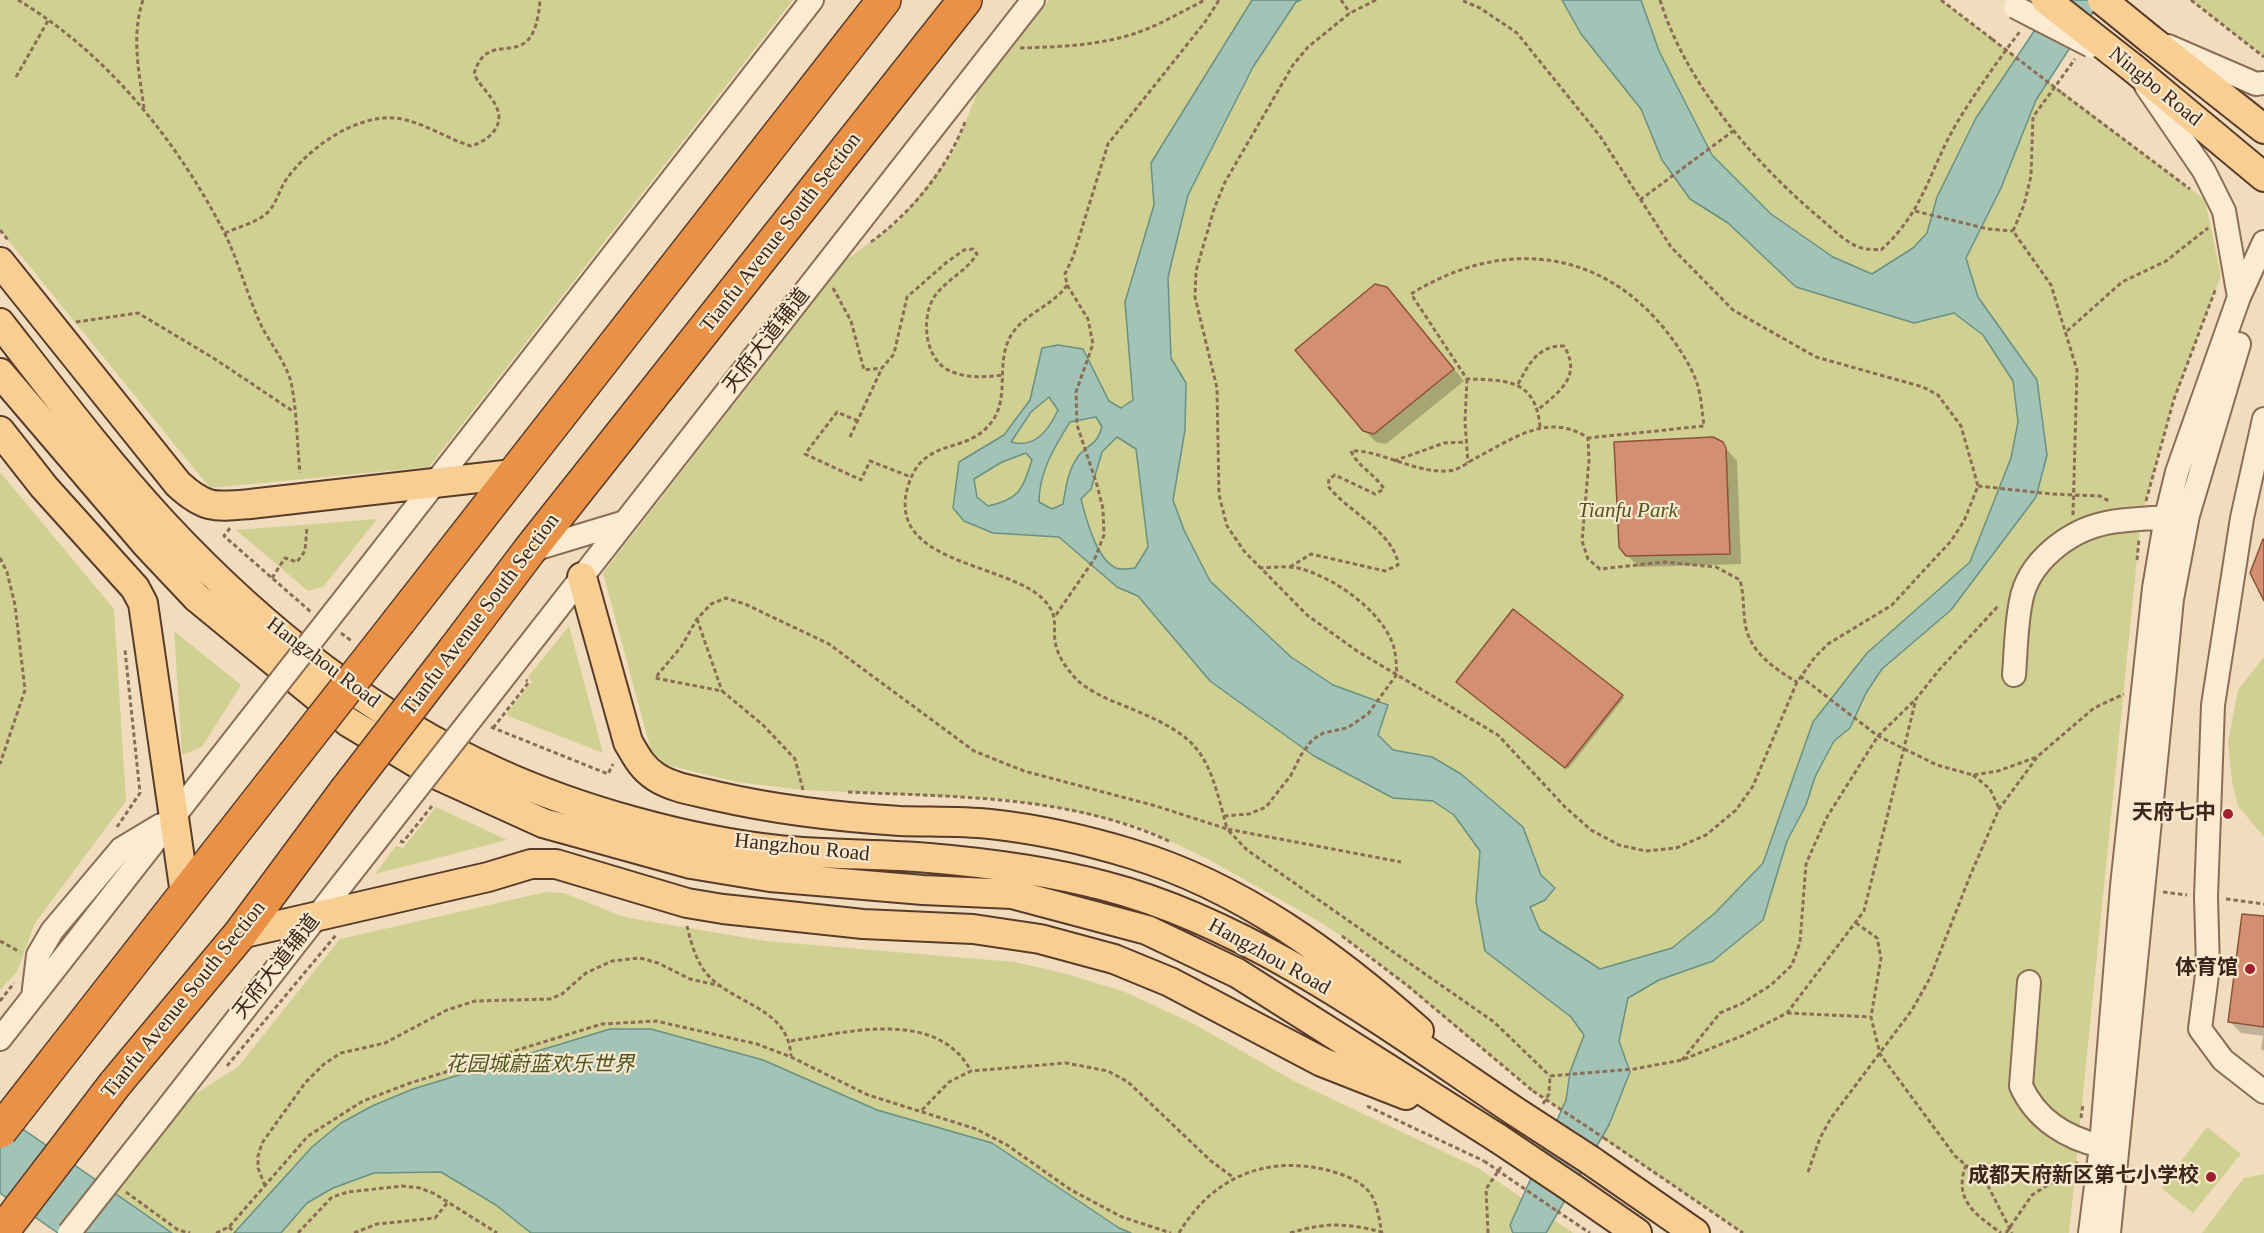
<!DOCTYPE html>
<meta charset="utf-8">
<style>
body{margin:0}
canvas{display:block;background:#f1ddbe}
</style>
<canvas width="2264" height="1233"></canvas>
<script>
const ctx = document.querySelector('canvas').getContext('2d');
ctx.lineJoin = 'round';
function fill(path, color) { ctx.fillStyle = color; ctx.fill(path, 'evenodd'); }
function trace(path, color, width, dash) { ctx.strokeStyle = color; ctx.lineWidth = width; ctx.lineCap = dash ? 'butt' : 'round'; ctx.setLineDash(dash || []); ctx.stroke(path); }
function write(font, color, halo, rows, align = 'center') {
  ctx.font = font + ' "Times New Roman","Noto Sans SC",serif'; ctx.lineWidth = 4.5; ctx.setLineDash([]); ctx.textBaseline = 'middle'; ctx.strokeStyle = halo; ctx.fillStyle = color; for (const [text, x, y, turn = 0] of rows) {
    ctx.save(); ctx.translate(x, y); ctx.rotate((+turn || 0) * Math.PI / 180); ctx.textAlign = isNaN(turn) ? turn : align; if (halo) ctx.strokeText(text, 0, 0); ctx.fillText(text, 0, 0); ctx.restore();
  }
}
fill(new Path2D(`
 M0 0H793L429 467 210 488 0 230Z
 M1049 0H1941L2205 200 2221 276 2174 399 2141 519 2069 1233H1743L1533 1091 1364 951 1320 922 1204 857 1137 826 1060 808 1004 799 803 790 737 782 654 762 603 573 846 260 898 222 954 151 977 93Z
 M2191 0H2264V57Z
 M0 472 114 609 126 801 35 923 17 972 0 990Z
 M377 519 323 587 308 591 236 530Z
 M569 626 603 753 506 715 532 681 528 677Z
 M174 631 241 685 202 747 182 755Z
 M2264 657V837L2238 806 2232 782 2228 743 2238 690Z
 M436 807 507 840 375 874 396 846 403 848Z
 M546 892 564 893 624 917 765 941 1015 962 1067 974 1125 992 1194 1024 1294 1081 1478 1168 1573 1233H84L184 1101 238 1067 340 939Z
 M2207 1127 2241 1154 2193 1213 2161 1188Z
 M2264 1174V1233H2202L2244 1178Z`), '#cfd091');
const water = new Path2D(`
 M1252 0H1301L1296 2 1253 67 1188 195 1168 277 1171 358 1186 383 1185 430 1173 500 1184 530 1210 581 1291 657 1333 685 1388 705 1378 735 1393 750 1432 757 1461 774 1523 827 1541 875 1555 888 1545 900 1530 907 1540 930 1600 969 1672 948 1715 913 1763 863 1813 722 1867 653 1970 562 2011 458 2018 422 2013 381 1983 335 1954 313 1914 323 1796 287 1728 223 1690 199 1662 160 1641 109 1581 34 1562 0H1641L1659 51 1712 155 1771 214 1833 257 1872 274 1913 248 1927 233 1937 197 1976 118 2055 0H2101L2036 100 2001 188 1966 258 1978 297 2037 380 2047 455 2036 497 1951 610 1882 669 1866 693 1850 728 1834 741 1815 777 1806 805 1787 841 1763 920 1713 961 1659 980 1628 998 1619 1041 1630 1072 1609 1125 1546 1233H1513L1510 1225 1566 1100 1570 1072 1584 1035 1571 1017 1485 951 1476 901 1480 851 1454 815 1433 801 1393 798 1314 756 1210 681 1138 596 1117 587 1059 537 993 533 964 521 953 508 959 462 1004 435 1030 400 1042 348 1058 345 1083 349 1109 401 1121 408 1133 400 1125 302 1154 205 1151 163ZM1049 397 1058 410C1049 429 1036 449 1011 442L1031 412ZM1096 417 1102 427C1095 448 1090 442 1079 455 1068 470 1066 486 1063 504L1052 509 1039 502C1039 472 1054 448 1070 422ZM1117 437 1136 449 1148 547 1135 568C1129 569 1121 570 1116 568 1096 559 1086 518 1081 499L1091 489 1102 452ZM1026 453 1032 460C1022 490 1020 499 988 506L977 497 974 479 1002 462Z
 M610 1029H651L763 1060 877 1110 992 1143 1119 1228 1131 1233H531L496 1205 441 1172 374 1173 333 1188 307 1203 281 1233H234L312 1147 341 1123 372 1106 413 1089Z
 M0 1113 172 1233H58L0 1193Z`);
fill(water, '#a2c3b6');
trace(water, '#689183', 1.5);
fill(new Path2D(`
 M1380 286 1398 300 1464 381 1386 444 1376 442 1364 430 1297 350 1370 288Z
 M1722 444 1737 461 1741 564 1639 567 1627 555Z
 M1460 684 1622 696 1624 698 1568 769Z
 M2264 918V1051L2261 1049 2263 1036 2241 1033 2230 1022Z`), '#0003');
const building = new Path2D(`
 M1375 284 1387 287 1454 369 1374 434 1363 431 1295 350Z
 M1713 437 1723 442 1726 448 1730 554 1626 556 1619 547 1614 442Z
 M2263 539H2264V601L2250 573Z
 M1513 609 1623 695 1565 768 1456 682Z
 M2242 914 2264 916V1027L2228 1022Z`);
fill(building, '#d38f71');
trace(building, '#8c5239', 1.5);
const minor = new Path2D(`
 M2168 46 2256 84 2264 83
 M2146 86 2204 171 2224 211 2239 297
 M2264 419 2242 518 2213 705 2206 897 2208 967 2200 1029 2223 1060 2264 1092
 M529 551 625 522
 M353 588 812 0
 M2014 675C2016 650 2016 625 2021 601 2028 562 2068 531 2106 523 2125 519 2146 519 2166 517
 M500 682 1033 0
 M2029 982 2021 1086C2036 1119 2066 1138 2101 1146
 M33 997 38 955 52 931 121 849 161 825
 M0 1039 248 722
 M162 1115 393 819
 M2090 1233 2101 1146 2122 886 2154 588 2166 517 2177 472 2239 297 2264 242
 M2109 1233 2172 599 2188 515 2239 344`);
const major = new Path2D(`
 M2150 39 2264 129
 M2133 68 2264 177
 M0 262 178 484C205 509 215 507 250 504L513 474
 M0 323C53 391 105 460 163 523 257 624 370 715 496 772 579 810 687 840 778 850 828 855 879 854 929 858 988 863 1048 871 1105 886 1252 924 1391 1028 1516 1112
 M0 373 147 545 197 598 348 722 435 774 543 823 691 864 770 877 923 890 1012 894 1147 930 1237 973 1499 1139
 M0 431 44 487 135 588 143 603 185 894
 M582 577 628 742C636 756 642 768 656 777 673 788 696 791 716 796 777 810 837 817 900 821 930 822 960 821 990 824 1038 829 1086 840 1132 854 1241 887 1335 956 1419 1031
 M240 934 488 877 531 864H556L687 903 723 909 863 924 973 929 1040 939 1114 959 1170 982 1322 1062 1406 1095
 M1590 1160 1695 1233
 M1572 1188 1637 1233`);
const highway = new Path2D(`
 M399 621 884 0
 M456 648 529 551 965 0
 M68 1044 294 755
 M115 1084 240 934 345 792`);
trace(minor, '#8b6c55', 26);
trace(major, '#583b2a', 32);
trace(highway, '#583b2a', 36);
trace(new Path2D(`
 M18 0C107 53 177 141 224 232 239 262 247 295 261 325 270 343 286 363 291 382 297 411 297 443 300 473
 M143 0C131 36 139 72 144 108
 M1341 0 1350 13
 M1376 0 1350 13 1308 47 1293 65 1225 182 1214 209 1196 271 1195 297 1217 388 1219 495 1227 526 1244 551 1307 615 1357 651 1498 735 1565 807 1591 830 1619 845 1646 851 1676 848 1706 835 1736 810 1753 786 1797 682 1815 657 1828 644 1892 605 1951 541 1964 521 1978 486 1961 426 1938 395 1923 387 1816 357 1733 310 1671 247 1600 136 1517 33 1480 8 1461 0
 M1660 0C1686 84 1755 164 1821 219 1833 229 1848 245 1862 248 1868 250 1875 249 1881 250 1926 209 1929 169 1958 121 1977 90 1999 59 2021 30
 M1941 0 1992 39
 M2191 0 2264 57
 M1020 48C1053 47 1087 46 1119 38 1150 31 1177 14 1205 0
 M16 77 49 19
 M2062 93 2190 189
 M1640 200 1733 131
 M1915 211 1988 229 2013 231
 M0 230 8 240
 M225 233C238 227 259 222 269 211 276 203 279 192 284 183 305 150 354 115 394 118 420 120 447 139 471 146 488 141 506 126 496 106 491 95 480 86 474 74 489 22 534 81 540 0
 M871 242C911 213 947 169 965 122
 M1067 285C1052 308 1017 315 1007 344 998 368 1008 398 993 420 968 457 924 434 908 486 885 564 1005 562 1043 599 1062 618 1050 629 1057 649 1059 657 1066 667 1071 673 1081 687 1104 698 1120 704 1200 737 1206 746 1227 829L1401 862
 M833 288 851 321 864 370 882 368 894 354 907 297 947 262 964 250 973 249 977 254C967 270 950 278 938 292 920 312 923 357 948 370 966 379 984 377 1003 375
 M76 322 138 313 215 359 294 412
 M2067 331 2122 282 2166 261 2208 228
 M1467 379 1465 422 1468 463
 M1518 384C1529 364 1538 345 1564 346 1582 376 1560 391 1539 409
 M858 421 837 412 805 454 861 480 870 461 911 477
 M1540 427C1536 379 1506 380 1467 379L1411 294C1494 242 1589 245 1656 319 1672 337 1687 358 1696 380 1701 394 1702 411 1704 426L1588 438
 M850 437 882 368
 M1394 461 1444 443 1467 442
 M1978 486 2052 494 2100 496 2109 501
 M2146 501 2174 399 2216 288
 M2073 515 2077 370 2051 285 2013 231 2024 205 2031 176 2033 117 2075 59
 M230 528 224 536 311 612
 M0 558 7 572 15 605 25 690 0 764
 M2137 560 2139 539
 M1290 567 1311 554 1385 571 1398 565C1396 534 1346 510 1328 486L1329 479 1335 475 1375 494 1384 489C1375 474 1357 466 1351 451 1380 449 1421 477 1454 470 1461 468 1468 462 1474 459 1511 440 1548 411 1588 438L1589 460 1582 541 1588 559 1600 569 1664 562 1716 567 1740 580C1744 595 1743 608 1745 623 1749 651 1773 668 1797 682
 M272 578 285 558 297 562 305 551 307 527
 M1056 615 1095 558 1104 535 1103 509 1097 485 1077 425 1076 392 1093 344 1088 319 1067 285 1065 274 1073 257 1108 144 1205 22 1219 0
 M697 619 722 691
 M341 633 353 642
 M1800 676 1878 736 1937 765 1973 775 1998 771 2037 757
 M491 727 608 774 613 764
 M493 728 529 682 526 680
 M1973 775 1990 789 1999 808
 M803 790 795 759 763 725 722 691 655 678 681 647 697 619 711 604 726 598 745 604 829 644 974 751 1024 771 1156 806 1227 829 1247 850 1494 1022 1550 1076
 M848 792C957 797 1070 795 1171 842
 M1224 816 1249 814 1266 807 1291 775 1301 755 1312 740 1323 733 1347 728 1368 714 1397 674C1396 664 1396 650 1392 642 1379 610 1339 582 1308 571 1293 565 1277 567 1261 568
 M117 827 140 793 125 650
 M400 841 403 842 432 806
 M2163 892 2187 895
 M2226 899 2264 904
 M1856 923 1877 938 1881 958 1871 1017 1880 1054 1955 1156 1986 1182 2012 1233
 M687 926C690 939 695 957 703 969 728 1005 788 1004 791 1056
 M1342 936 1408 986 1533 1091
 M0 941 20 952
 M0 1001 14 983
 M1787 1013 1871 1017
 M791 1041C848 1032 937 1008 971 1071
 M1682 1060 1720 1013 1741 1004 1771 985 1792 965 1800 942 1806 864 1816 841 1827 817 1878 736 1915 700
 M227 1066 336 935
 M1543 1104 1549 1094 1550 1076 1634 1069 1682 1060 1744 1035 1787 1013 1864 911 1916 699 1939 670 1999 605
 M1367 1106 1484 1161
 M922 1110 949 1082 971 1071 1066 1063 1108 1071 1128 1082 1211 1161 1234 1178
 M2081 1118 2083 1104
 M1604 1138 1743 1233
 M1966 1165C1953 1200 1975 1214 2001 1233
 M1808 1172 1820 1138 1831 1118 1912 1010 1930 978 1970 876 1999 809 2038 756 2094 708 2124 694
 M2075 1181 2077 1160
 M265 1186 258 1168V1156L262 1143 305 1083 324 1064 341 1053 385 1043 447 1010 475 1001 550 999 562 994 586 973 612 961 640 958 658 963 690 979 721 986
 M126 1192 178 1230 190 1233
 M1557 1211 1590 1233
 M229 1227 235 1233
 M216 1233 229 1227 308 1136 363 1101 410 1083 602 1024 656 1021 757 1044 791 1057 868 1095 976 1129 1007 1145 1071 1190 1122 1217 1171 1233
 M298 1233 332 1197 348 1192 402 1186 420 1188 435 1194 497 1233
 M354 1233 377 1224 435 1218 448 1202
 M1179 1233C1212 1178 1264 1155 1327 1170 1342 1174 1360 1180 1370 1193 1378 1204 1379 1220 1382 1233
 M1290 1233C1326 1222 1346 1223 1382 1232
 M1488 1233 1486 1189 1501 1167
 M2006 1233 2032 1195 2075 1168`), '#8b6c55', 3, [4.5, 3]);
trace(minor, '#fbebd2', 22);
trace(major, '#f8ce92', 28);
trace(highway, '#e99147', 33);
const minorBridge = new Path2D(`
 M2015 7 2091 46
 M248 722 353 588
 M393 819 500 682
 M69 1233 162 1115`);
const majorBridge = new Path2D(`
 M2046 0 2133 68
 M2102 0 2150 39
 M1516 1112 1590 1160
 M1499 1139 1572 1188`);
const highwayBridge = new Path2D(`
 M294 755 399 621
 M345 792 456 648
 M0 1131 68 1044
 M1 1233 115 1084`);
trace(minorBridge, '#8b6c55', 26, []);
trace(majorBridge, '#583b2a', 32, []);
trace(highwayBridge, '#583b2a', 36, []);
trace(new Path2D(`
 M1992 39 2062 93
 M1533 1091 1604 1138
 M1484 1161 1557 1211`), '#8b6c55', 3, [4.5, 3]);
trace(minorBridge, '#fbebd2', 22);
trace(majorBridge, '#f8ce92', 28);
trace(highwayBridge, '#e99147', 33);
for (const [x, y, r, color] of [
 [2228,814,6,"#9f202e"],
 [2250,969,6,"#9f202e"],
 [2211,1177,6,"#9f202e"]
]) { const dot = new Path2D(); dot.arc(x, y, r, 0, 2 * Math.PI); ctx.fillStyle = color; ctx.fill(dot); trace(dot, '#f8e8ce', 2); }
write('21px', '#39271b', '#f8e8ce', [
 ["Ningbo Road",2155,87,39],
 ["Tianfu Avenue South Section",781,233,-52],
 ["天府大道辅道",767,341,-52],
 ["Tianfu Avenue South Section",481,615,-53],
 ["Hangzhou Road",323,663,37],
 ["Hangzhou Road",802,848,6],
 ["Hangzhou Road",1269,957,29],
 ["天府大道辅道",277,967,-52],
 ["Tianfu Avenue South Section",184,1000,-51]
]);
write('italic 21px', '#4f5720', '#f8e8ce', [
 ["Tianfu Park",1628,511],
 ["花园城蔚蓝欢乐世界",540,1065]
]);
write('bold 21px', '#39271b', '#f8e8ce', [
 ["天府七中",2216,814],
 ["体育馆",2238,969],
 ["成都天府新区第七小学校",2199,1177]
], 'right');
</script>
